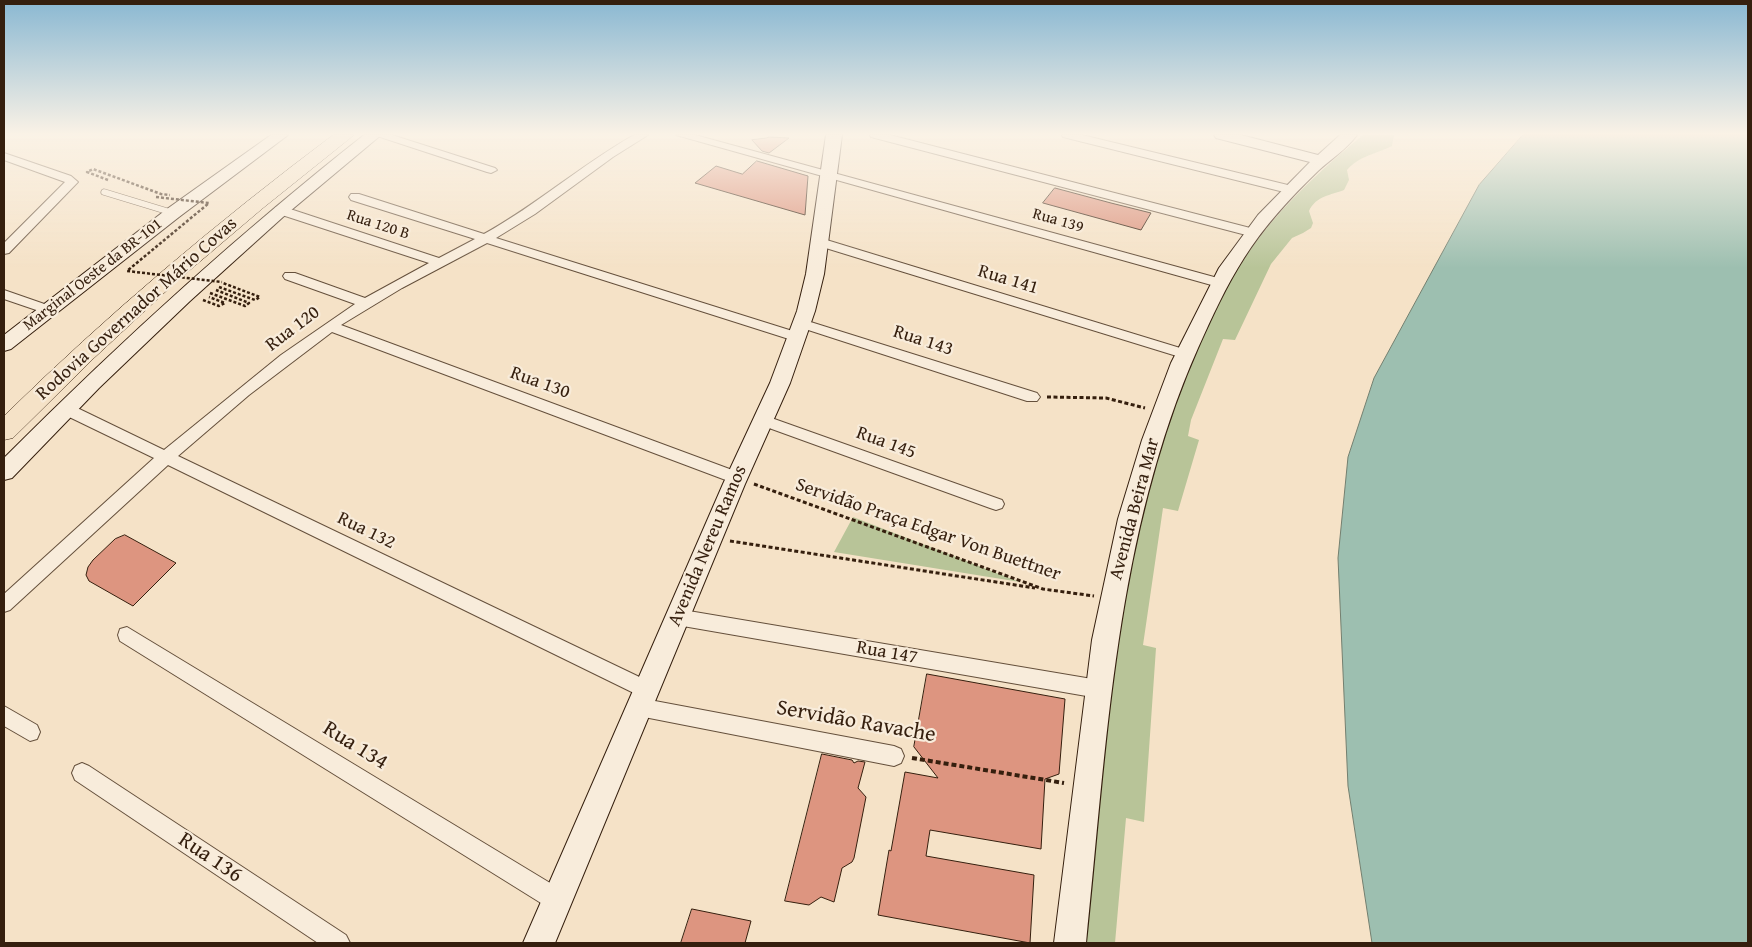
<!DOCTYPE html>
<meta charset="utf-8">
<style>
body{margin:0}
#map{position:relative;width:1752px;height:947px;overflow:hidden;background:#f5e2c7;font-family:"Gentium Book Plus",serif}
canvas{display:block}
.frame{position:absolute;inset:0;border:5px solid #351f0e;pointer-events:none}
</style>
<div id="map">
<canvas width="1752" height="947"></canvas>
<div class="frame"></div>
</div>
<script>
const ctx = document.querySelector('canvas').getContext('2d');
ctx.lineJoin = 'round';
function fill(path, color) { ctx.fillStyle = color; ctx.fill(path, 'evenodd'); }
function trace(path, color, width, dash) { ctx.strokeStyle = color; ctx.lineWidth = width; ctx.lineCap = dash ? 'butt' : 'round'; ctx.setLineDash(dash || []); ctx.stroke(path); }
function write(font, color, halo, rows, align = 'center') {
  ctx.font = font + ' "Gentium Book Plus",serif'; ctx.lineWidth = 4.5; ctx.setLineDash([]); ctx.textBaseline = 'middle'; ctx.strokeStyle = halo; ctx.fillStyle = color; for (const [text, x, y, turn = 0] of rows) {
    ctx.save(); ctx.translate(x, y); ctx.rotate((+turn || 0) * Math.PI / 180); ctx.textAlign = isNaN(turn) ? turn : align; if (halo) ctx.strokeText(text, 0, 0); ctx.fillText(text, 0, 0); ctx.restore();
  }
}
fill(new Path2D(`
 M1363 135H1394L1392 146C1376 154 1359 156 1347 170L1349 180 1344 190C1331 195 1316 196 1309 211L1313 223 1311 228 1303 233 1292 238 1271 264 1235 340 1223 339 1191 420 1188 436 1199 440 1178 511 1163 508 1143 645 1156 648 1144 822 1126 818 1115 943H1083C1099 786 1112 628 1150 474 1157 449 1168 424 1177 399 1194 351 1215 302 1244 259 1275 212 1319 171 1363 135Z
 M853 517 1020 582 834 552Z`), '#b8c498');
const water = new Path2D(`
 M1523 135H1748V943H1372L1348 786 1338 558 1348 457 1374 378 1479 185Z`);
fill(water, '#9dbfb0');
trace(water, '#737f6f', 1);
const building = new Path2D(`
 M766 138 769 137 789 138 769 153 762 151 752 140Z
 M757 161 808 176 805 215 695 183 716 166 742 174Z
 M1055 188 1111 203 1151 213 1141 230 1043 203Z
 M125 535 176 563 133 606 89 581 86 575 88 567 93 560 115 539Z
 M927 674 1065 699 1059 774 1045 779 1041 849 930 830 926 856 1034 875 1030 943 878 915 889 850 891 851 905 772 938 778 914 747Z
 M822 754 852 760 854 763 858 761 865 762 858 788 866 797 854 858 852 862 842 868 834 902 821 897 809 905 785 901Z
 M692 909 751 921 745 943H681Z`);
fill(building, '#dd9580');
trace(building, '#351f0e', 1);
const lane = new Path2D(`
 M104 192 173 213`);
const street = new Path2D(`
 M374 135H392L495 168 497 170 491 173 487 172Z
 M634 135H648L613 157 535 214 496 238 802 334 804 337 802 340H792L487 243 402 288 341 325 743 474 745 478 743 482 737 484 731 482 332 332 249 395 178 456 654 684 657 690 654 696 647 699 640 696 168 465 10 610 4 612V594L154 458 61 413 58 409 61 405 66 404 71 405 164 450 281 355 355 304 285 279 283 276 285 273H295L365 298 429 263 276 213 274 210 276 207H284L439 258 475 239 351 200 349 197 351 194H359L484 234C537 205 582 164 634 135Z
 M676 135H695L1225 280 1227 283 1220 287 1215 286Z
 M870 135H890L1258 230 1260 233 1254 237 1250 236 871 137Z
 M1062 135H1082L1296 187 1298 190 1292 194 1063 137Z
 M4 153 71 176 78 182 9 253 4 254V243L65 182 4 160Z
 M820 238 1190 351 1192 354 1190 357H1180L816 245 814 242 816 239Z
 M4 290 53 307 55 310 48 314 4 299Z
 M801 319 1037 393 1040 397 1037 401H1027L796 326 794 323 796 320Z
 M763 415 1002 500 1004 504 1002 508 996 510 990 508 758 424 755 420 758 416Z
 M677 609 1098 680 1105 683 1108 689 1105 695 1098 698 677 625 670 622 668 617 670 612Z
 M127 627 565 892 568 900 565 908 557 911 549 908 120 641 118 635 120 629Z
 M639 698 894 746 901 749 904 756 901 763 894 766 639 716 632 713 629 707 632 701Z
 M4 706 37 725 40 732 37 739 30 741 4 726Z
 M82 763 89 766 346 935 350 943H318L75 780 72 773 75 766Z`);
const secondary = new Path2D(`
 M271 135H288L179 217 11 349 4 351V335L167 209Z
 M364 135H381L283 217 190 301 99 388 12 478 4 480V458C118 344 237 235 364 135Z
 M826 135H842L824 274 815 311 790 383 745 484 555 943H523L723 484 770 383 797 311 806 274Z
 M1214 135H1241L1318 155 1340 135H1357C1347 149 1331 159 1318 171 1291 197 1264 226 1244 258 1226 286 1212 317 1198 348 1115 535 1107 743 1086 943H1054L1092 640 1118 519 1142 440 1171 363 1219 268 1258 215 1310 162 1216 138Z`);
const highway = new Path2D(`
 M333 135H354L263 208 177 281 94 358 13 438 4 440V416C107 315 217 222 333 135Z`);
trace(lane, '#65503c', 7);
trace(street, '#65503c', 2);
trace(secondary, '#351f0e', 2);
trace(highway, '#351f0e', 1);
trace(new Path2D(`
 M108 180 87 172 93 169 161 194 170 195
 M219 287 255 300 260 297 223 283
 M210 293 245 306 249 303 216 290
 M203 300 219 306 225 303 209 297`), '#351f0e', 2.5, [3, 2]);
trace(new Path2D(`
 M1047 397 1106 398 1145 408
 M754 484 1043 589 1094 596
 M730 541 1035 588`), '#351f0e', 3, [4, 2.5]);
trace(new Path2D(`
 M912 758 1064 783`), '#351f0e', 4, [5, 3]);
trace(lane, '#f8ecdb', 5.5);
fill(street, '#f8ecdb');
fill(secondary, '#f8ecdb');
fill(highway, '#f5e2c7');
trace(new Path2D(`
 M156 197 209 203 127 271 222 282`), '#351f0e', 2.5, [3, 2]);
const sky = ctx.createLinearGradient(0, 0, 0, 268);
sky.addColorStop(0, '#8ab8d2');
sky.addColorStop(0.5, '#faf2e6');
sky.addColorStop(1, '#faf2e600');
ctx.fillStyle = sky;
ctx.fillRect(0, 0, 1752, 268);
write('16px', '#351f0e', '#f8ecdb', [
 ["Rua 139",1058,221,16],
 ["Rua 120 B",378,225,18],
 ["Marginal Oeste da BR-101",93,275,-38]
]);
write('19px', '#351f0e', '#f8ecdb', [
 ["Rua 141",1008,280,17],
 ["Rodovia Governador Mário Covas",137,309,-42],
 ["Rua 120",293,329,-37],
 ["Rua 143",923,341,18],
 ["Rua 130",540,383,20],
 ["Rua 145",886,443,20],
 ["Avenida Beira Mar",1135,509,-75],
 ["Servidão Praça Edgar Von Buettner",928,530,19],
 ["Rua 132",366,531,26],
 ["Avenida Nereu Ramos",708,546,-67],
 ["Rua 147",887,653,10]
]);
write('22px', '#351f0e', '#f8ecdb', [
 ["Servidão Ravache",856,722,10],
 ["Rua 134",355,746,32],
 ["Rua 136",210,858,34]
]);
</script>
